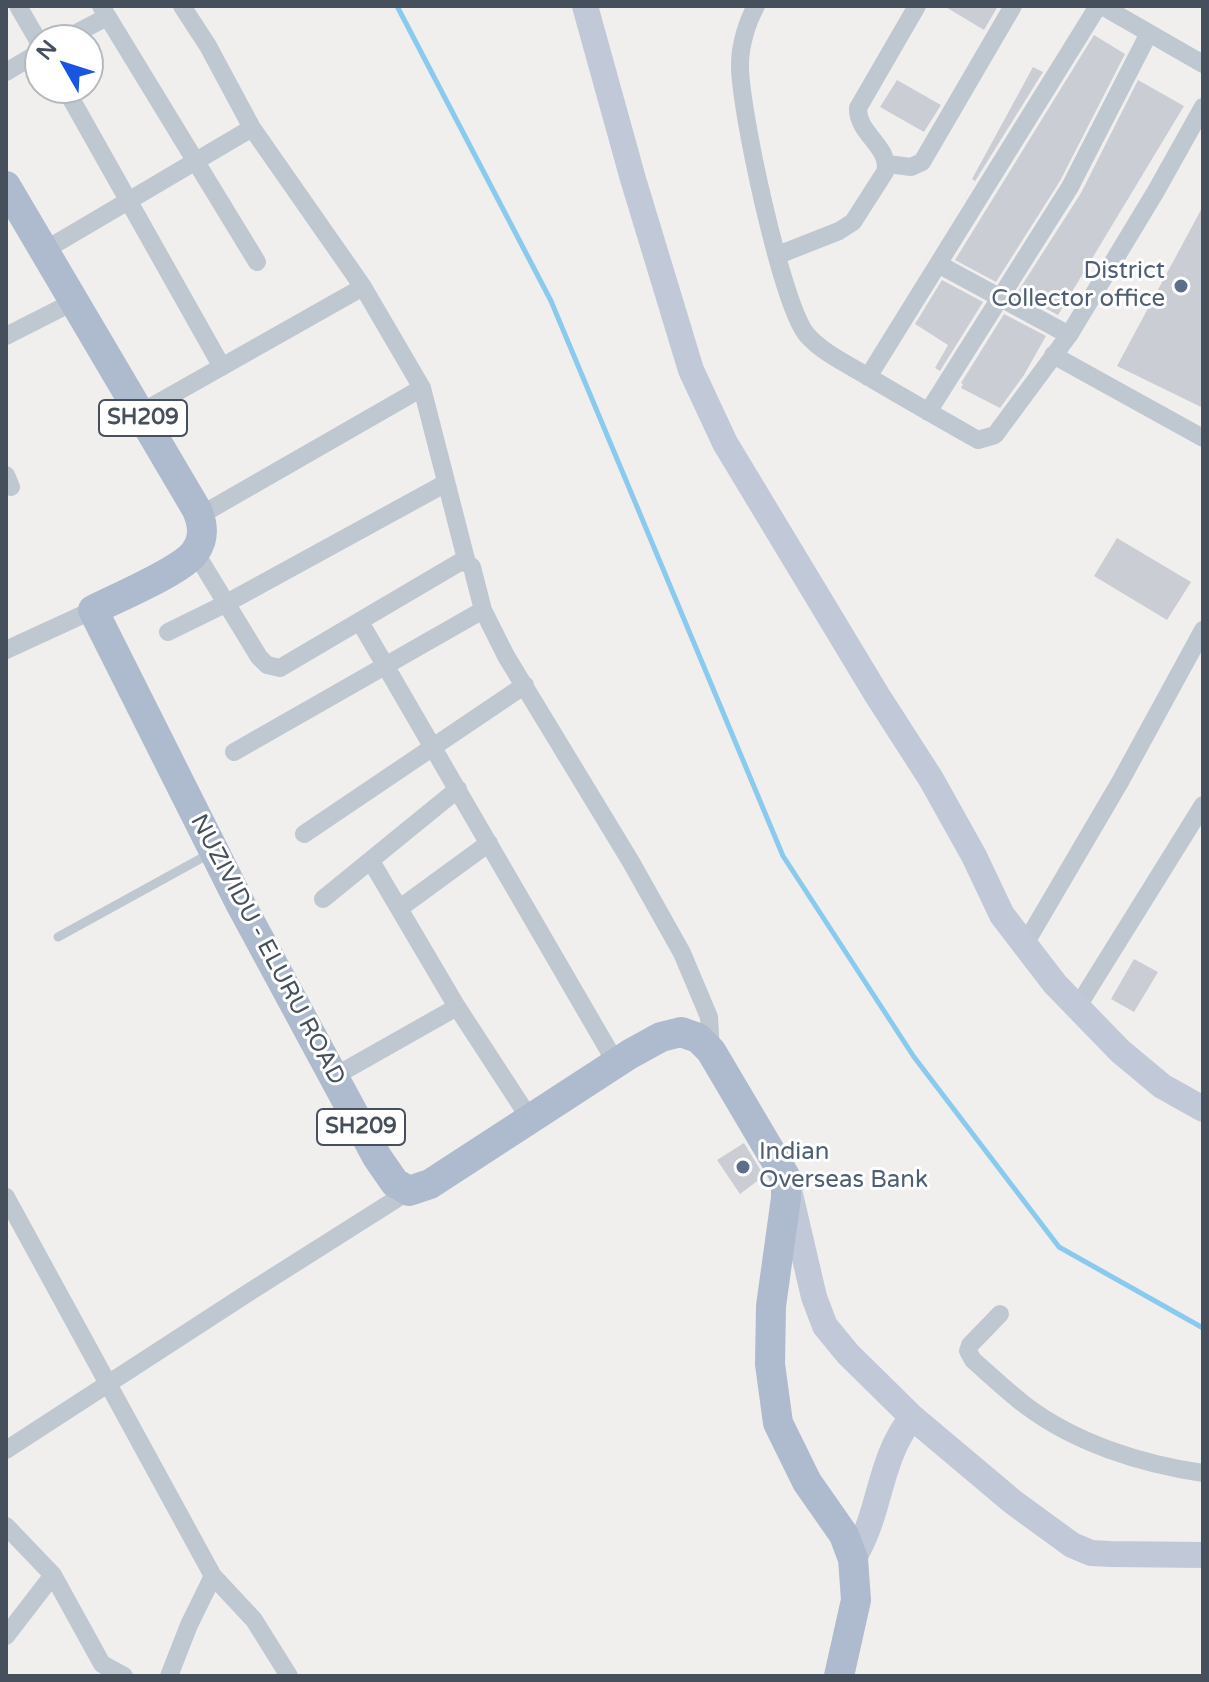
<!DOCTYPE html>
<style>
body{margin:0}
#map{position:relative;width:1209px;height:1682px;overflow:hidden;background:#f1efee;font-family:"Varela Round",sans-serif}
canvas{display:block}
.frame{position:absolute;inset:0;border:8px solid #464f5c;pointer-events:none}
.north{position:absolute;left:24px;top:24px;width:80px;height:80px;box-sizing:border-box;background:#fff;border:2px solid #b5b9be;border-radius:50%;rotate:309deg;font-size:22px;font-weight:700;line-height:32px;text-align:center;color:#464f5c}
.north::after{content:'';display:block;margin:auto;width:28px;height:36px;background:#1755e2;clip-path:polygon(50% 0,100% 100%,50% 72%,0 100%)}
</style>
<div id="map">
<canvas width="1209" height="1682"></canvas>
<div class="frame"></div>
<div class="north">N</div>
</div>
<script>
const ctx = document.querySelector('canvas').getContext('2d');
ctx.lineJoin = 'round';
function trace(path, color, width, dash) { ctx.strokeStyle = color; ctx.lineWidth = width; ctx.lineCap = dash ? 'butt' : 'round'; ctx.setLineDash(dash || []); ctx.stroke(path); }
function fill(path, color) { ctx.fillStyle = color; ctx.fill(path, 'evenodd'); }
function write(font, color, halo, rows, align = 'center') {
  ctx.font = font + ' "Varela Round",sans-serif'; ctx.lineWidth = 6; ctx.setLineDash([]); ctx.textBaseline = 'middle'; ctx.strokeStyle = halo; ctx.fillStyle = color; for (const [text, x, y, turn = 0] of rows) {
    ctx.save(); ctx.translate(x, y); ctx.rotate((+turn || 0) * Math.PI / 180); ctx.textAlign = isNaN(turn) ? turn : align; if (halo) ctx.strokeText(text, 0, 0); ctx.fillText(text, 0, 0); ctx.restore();
  }
}
trace(new Path2D(`
 M397 6 551 301 783 856 914 1057 1059 1247 1203 1328`), '#89caed', 5);
fill(new Path2D(`
 M944 6H998L984 30Z
 M1094 35 1125 54 1060 181 996 282 955 260Z
 M1033 67 1043 72 893 313 975 181 972 179Z
 M897 80 941 105 924 132 880 107Z
 M1138 80 1184 106 1058 315 1017 293 1081 193Z
 M1203 206V408L1117 366Z
 M942 280 983 302 940 371 935 368 948 345 915 324Z
 M1004 314 1046 336 1024 375 1000 408 961 388 963 384 961 383Z
 M1117 538 1191 582 1167 620 1094 576Z
 M1134 959 1158 972 1134 1012 1111 999Z
 M744 1143 764 1176 740 1194 717 1160Z`), '#cacdd4');
trace(new Path2D(`
 M58 937 209 854`), '#bfc7d1', 9);
trace(new Path2D(`
 M18 6 40 44
 M101 6 257 262
 M182 6 208 46 252 128 363 287 422 388 467 563 472 567 483 610 234 752
 M756 6C747 22 740 46 740 64 739 106 782 306 807 335 823 353 847 364 867 376 904 398 941 419 978 440L995 435 1069 335 1156 191 1203 107
 M1102 6 1203 64
 M63 40 107 17
 M6 72 40 52
 M65 88 222 367
 M888 164 911 167 922 162 1013 6
 M45 250 252 128
 M778 255 839 231 853 222 885 172C892 148 857 134 858 108L917 6
 M938 264 1069 335
 M6 336 75 301
 M1053 355 1203 438
 M868 377 1098 6
 M928 412 1070 187 1149 33
 M140 413 363 287
 M6 475 11 487
 M199 516 422 388
 M195 552 259 657 267 665 280 668 460 562 467 563
 M483 610 506 656 631 862 682 953 709 1017 711 1051
 M360 622 616 1063
 M168 632 225 604 446 483
 M6 650 93 610
 M304 834 525 685
 M371 861 457 1007 530 1119
 M323 899 458 789
 M400 908 489 843
 M1025 944 1120 782 1203 630
 M1078 1006 1203 805
 M335 1076 457 1007
 M6 1197 213 1576 254 1620 289 1676
 M1000 1314 970 1345 968 1351 973 1360C990 1375 1007 1391 1025 1405 1075 1443 1141 1464 1203 1473
 M6 1450 251 1291 409 1191
 M6 1526 53 1575 102 1664 124 1676
 M6 1636 53 1575
 M169 1676 189 1625 213 1576`), '#bfc7d1', 18);
trace(new Path2D(`
 M585 6 633 179 691 370 725 443 877 695 931 779 974 856 1002 915 1055 984 1120 1051 1162 1086 1203 1109
 M789 1190 814 1297 825 1326 848 1354 912 1417 1013 1502 1072 1545 1091 1553 1110 1554 1203 1555
 M853 1559C882 1512 877 1462 912 1417`), '#c1c9d8', 26);
trace(new Path2D(`
 M6 186 197 510C203 524 205 538 195 552 182 571 116 598 93 610L241 905 377 1157 395 1183 409 1191 430 1184 630 1054 661 1037 681 1032 698 1038 711 1051 786 1178V1198L771 1306 770 1364 778 1423 807 1482 844 1535 853 1559 856 1600 839 1676`), '#aebace', 30);
for (const [x, y, r, color] of [
 [1181,286,8,"#5c6f8a"],
 [743,1167,8,"#5c6f8a"]
]) { const dot = new Path2D(); dot.arc(x, y, r, 0, 2 * Math.PI); ctx.fillStyle = color; ctx.fill(dot); trace(dot, '#fff', 3); }
for (const [x, y, w] of [
 [143,418,88],
 [361,1127,88]
]) { const box = new Path2D(); box.roundRect(x - w / 2, y - 18, w, 36, 6); ctx.fillStyle = '#fff'; ctx.fill(box); trace(box, '#464f5c', 2); }
write('bold 22px', '#464f5c', null, [
 ["SH209",143,418],
 ["SH209",361,1127]
]);
write('24px', '#4e5e75', '#fff', [
 ["District",1165,272],
 ["Collector office",1165,300],
 ["Indian",759,1153,"left"],
 ["Overseas Bank",759,1181,"left"]
], 'right');
write('24px', '#464f5c', '#fff', [
 ["NUZIVIDU - ELURU ROAD",267,950,62]
]);
</script>
